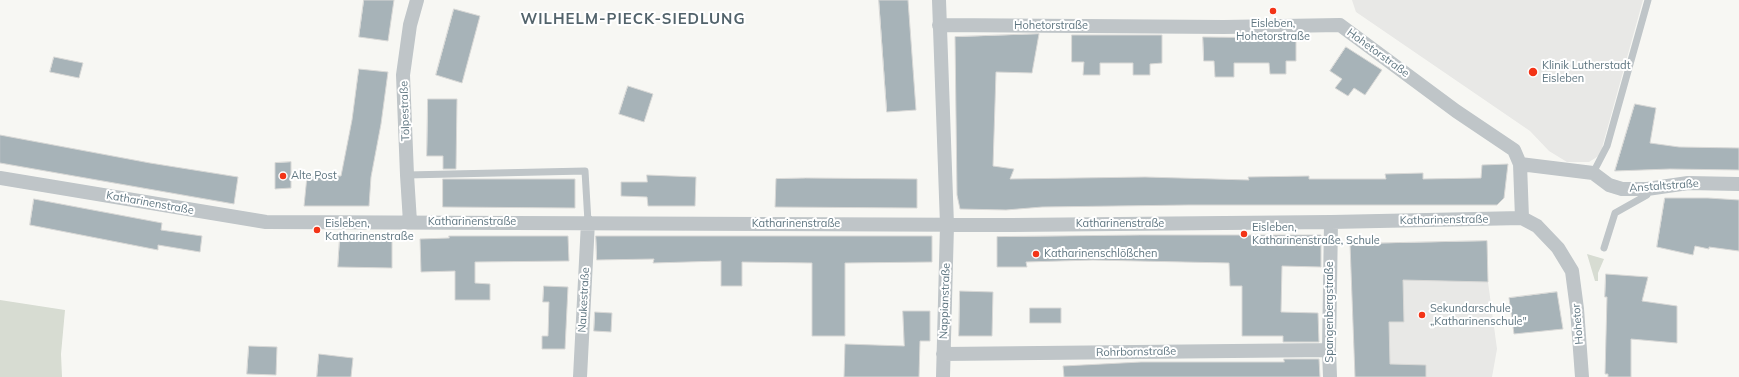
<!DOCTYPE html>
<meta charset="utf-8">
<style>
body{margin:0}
canvas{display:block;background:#f7f7f3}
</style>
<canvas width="1739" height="377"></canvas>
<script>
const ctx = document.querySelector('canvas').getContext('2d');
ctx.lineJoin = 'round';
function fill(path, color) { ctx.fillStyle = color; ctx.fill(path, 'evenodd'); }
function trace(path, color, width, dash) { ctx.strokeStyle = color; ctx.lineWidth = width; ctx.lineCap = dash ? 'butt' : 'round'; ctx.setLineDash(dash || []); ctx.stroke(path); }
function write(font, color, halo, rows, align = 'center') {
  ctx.font = font + ' Mulish,sans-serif'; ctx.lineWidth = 4; ctx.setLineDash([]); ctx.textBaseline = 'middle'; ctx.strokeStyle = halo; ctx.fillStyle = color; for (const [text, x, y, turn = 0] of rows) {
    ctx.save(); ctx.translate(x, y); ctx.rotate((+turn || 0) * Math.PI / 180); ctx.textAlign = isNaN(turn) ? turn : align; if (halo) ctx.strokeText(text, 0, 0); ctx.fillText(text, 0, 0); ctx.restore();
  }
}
fill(new Path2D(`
 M1352 0H1643L1600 155 1589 162H1567L1549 151 1530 131 1356 12Z
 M1487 241 1488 282 1497 349 1492 377H1355L1350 244Z`), '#e8e8e6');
fill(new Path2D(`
 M1587 254 1604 259 1598 273V281H1595Z
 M0 300 65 310 61 354 62 377H0Z`), '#d7dcd2');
const building = new Path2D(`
 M364 0H394L388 41 359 37Z
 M879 0H908L916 110 887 112Z
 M454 9 480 16 462 83 436 75Z
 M1039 34 1032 73 996 72 993 166 1014 169 1010 179 1145 177 1249 180 1248 177 1309 176V179H1386L1385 174 1423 173V179L1481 178 1482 165 1508 164 1504 198 1497 205H1188L1042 207 1006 210 960 209 957 195 955 37Z
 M1072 35H1162V63L1150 64V75H1133V63H1100V75H1083L1084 62H1072Z
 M1203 37 1296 38V61H1286V74H1270L1269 63H1234V77H1215L1214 61H1204Z
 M1346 47 1382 70 1365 95 1354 88 1348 96 1335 88 1342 79 1330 71Z
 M54 57 83 63 79 78 50 72Z
 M359 69 388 72 381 124 371 177 369 206H304L307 176H341L352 120Z
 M628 86 653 94 644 122 619 114Z
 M428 99H457L456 169H443V156H427Z
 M1635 104 1656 108 1650 143 1679 147 1739 148V170L1670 169 1615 171Z
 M0 135 150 163 238 177 234 204 0 163Z
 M291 162V188L275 189V163Z
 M647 175 696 177 695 206H648L647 197 621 196V182H647Z
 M806 178 917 179V208L775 207 776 179Z
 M443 179H575V208L443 207Z
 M1665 198H1708L1739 200V251L1709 247V249L1695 246 1693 255 1657 247Z
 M34 199 162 223 161 230 202 236 200 252 158 245V250L30 225Z
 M1140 235H1321V267L1282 266 1281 312 1318 313 1319 342H1283V336H1242V286H1230L1229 263 1093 260 1026 262 1027 267H997V237Z
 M449 236H568L569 261 475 262V283L490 284V300H455V271L421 272 420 239 449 238Z
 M596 236H932V262L845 263V336H812V263L742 262V286H721V261L653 263 654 259 597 260Z
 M340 237 392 238V268L338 267Z
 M1487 241 1488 282 1403 280 1404 322H1389L1390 364 1426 365V377H1355L1350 244Z
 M1606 274 1648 277 1642 301 1677 306V343L1631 339V377H1608V374H1605L1607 297H1605Z
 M544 286 568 287 565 349H542V336H548L549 302H543Z
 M960 291 993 292 992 336H959Z
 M1557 292 1563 329 1514 334 1509 298Z
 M1030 308H1061V323H1030Z
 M903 311H930V341H920L919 377H844L845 344 904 346Z
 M595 312 612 313 611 332 594 331Z
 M249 346 277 347 276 375 247 374Z
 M319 354 353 358 351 377H317Z
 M1284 359H1319L1320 377H1064L1063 366 1141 362H1284Z`);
fill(building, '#a7b3b8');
trace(building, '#d8d8d6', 1);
trace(new Path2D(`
 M1593 173 1607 146 1648 0
 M407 175 585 171 588 222
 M1604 248 1615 213 1647 195V189`), '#bfc5c8', 7);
trace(new Path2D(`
 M939 0 947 225 943 377
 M939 25 1224 27 1340 25 1456 111 1514 150 1520 164 1522 218
 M1520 164 1593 173 1609 185 1622 189H1647L1688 183 1739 184
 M0 178 266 222 1012 225 1331 222 1522 218 1537 226 1558 248 1572 271 1577 309 1582 377
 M410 222 407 175 403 75 410 25 417 0
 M943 354 1329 350
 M580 377 588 222
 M1330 377 1329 350 1331 222`), '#bfc5c8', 14);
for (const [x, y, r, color] of [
 [1273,11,4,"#f33417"],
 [1533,72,5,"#f33417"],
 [283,176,4,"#f33417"],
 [317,230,4,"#f33417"],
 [1244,234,4,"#f33417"],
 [1036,254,4,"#f33417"],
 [1422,315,4,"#f33417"]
]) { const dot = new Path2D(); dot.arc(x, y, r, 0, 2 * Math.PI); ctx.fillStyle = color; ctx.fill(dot); trace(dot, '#fff', 1.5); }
write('11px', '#5f7681', '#fff', [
 ["Eisleben,",1273,24,"center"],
 ["Hohetorstraße",1273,37,"center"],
 ["Klinik Lutherstadt",1542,66],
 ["Eisleben",1542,79],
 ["Alte Post",291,176],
 ["Eisleben,",325,224],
 ["Katharinenstraße",325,237],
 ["Eisleben,",1252,228],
 ["Katharinenstraße, Schule",1252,241],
 ["Katharinenschlößchen",1044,254],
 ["Sekundarschule",1430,309],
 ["„Katharinenschule\"",1430,322]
], 'left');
write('11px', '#5f7681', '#fff', [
 ["Hohetorstraße",1051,26],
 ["Hohetorstraße",1378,53,36],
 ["Tölpestraße",405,111,-92],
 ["Anstaltstraße",1664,186,-4],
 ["Katharinenstraße",150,203,10],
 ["Katharinenstraße",1444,220,-1],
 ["Katharinenstraße",472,222],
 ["Katharinenstraße",796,224],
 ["Katharinenstraße",1120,224],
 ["Naukestraße",584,300,-87],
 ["Nappianstraße",945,301,-88],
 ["Spangenbergstraße",1330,312,-90],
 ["Hohetor",1578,324,-95],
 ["Rohrbornstraße",1136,352,-1]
]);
ctx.letterSpacing = '1px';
write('bold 15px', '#52636b', '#fff', [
 ["WILHELM-PIECK-SIEDLUNG",633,19]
]);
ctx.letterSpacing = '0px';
</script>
